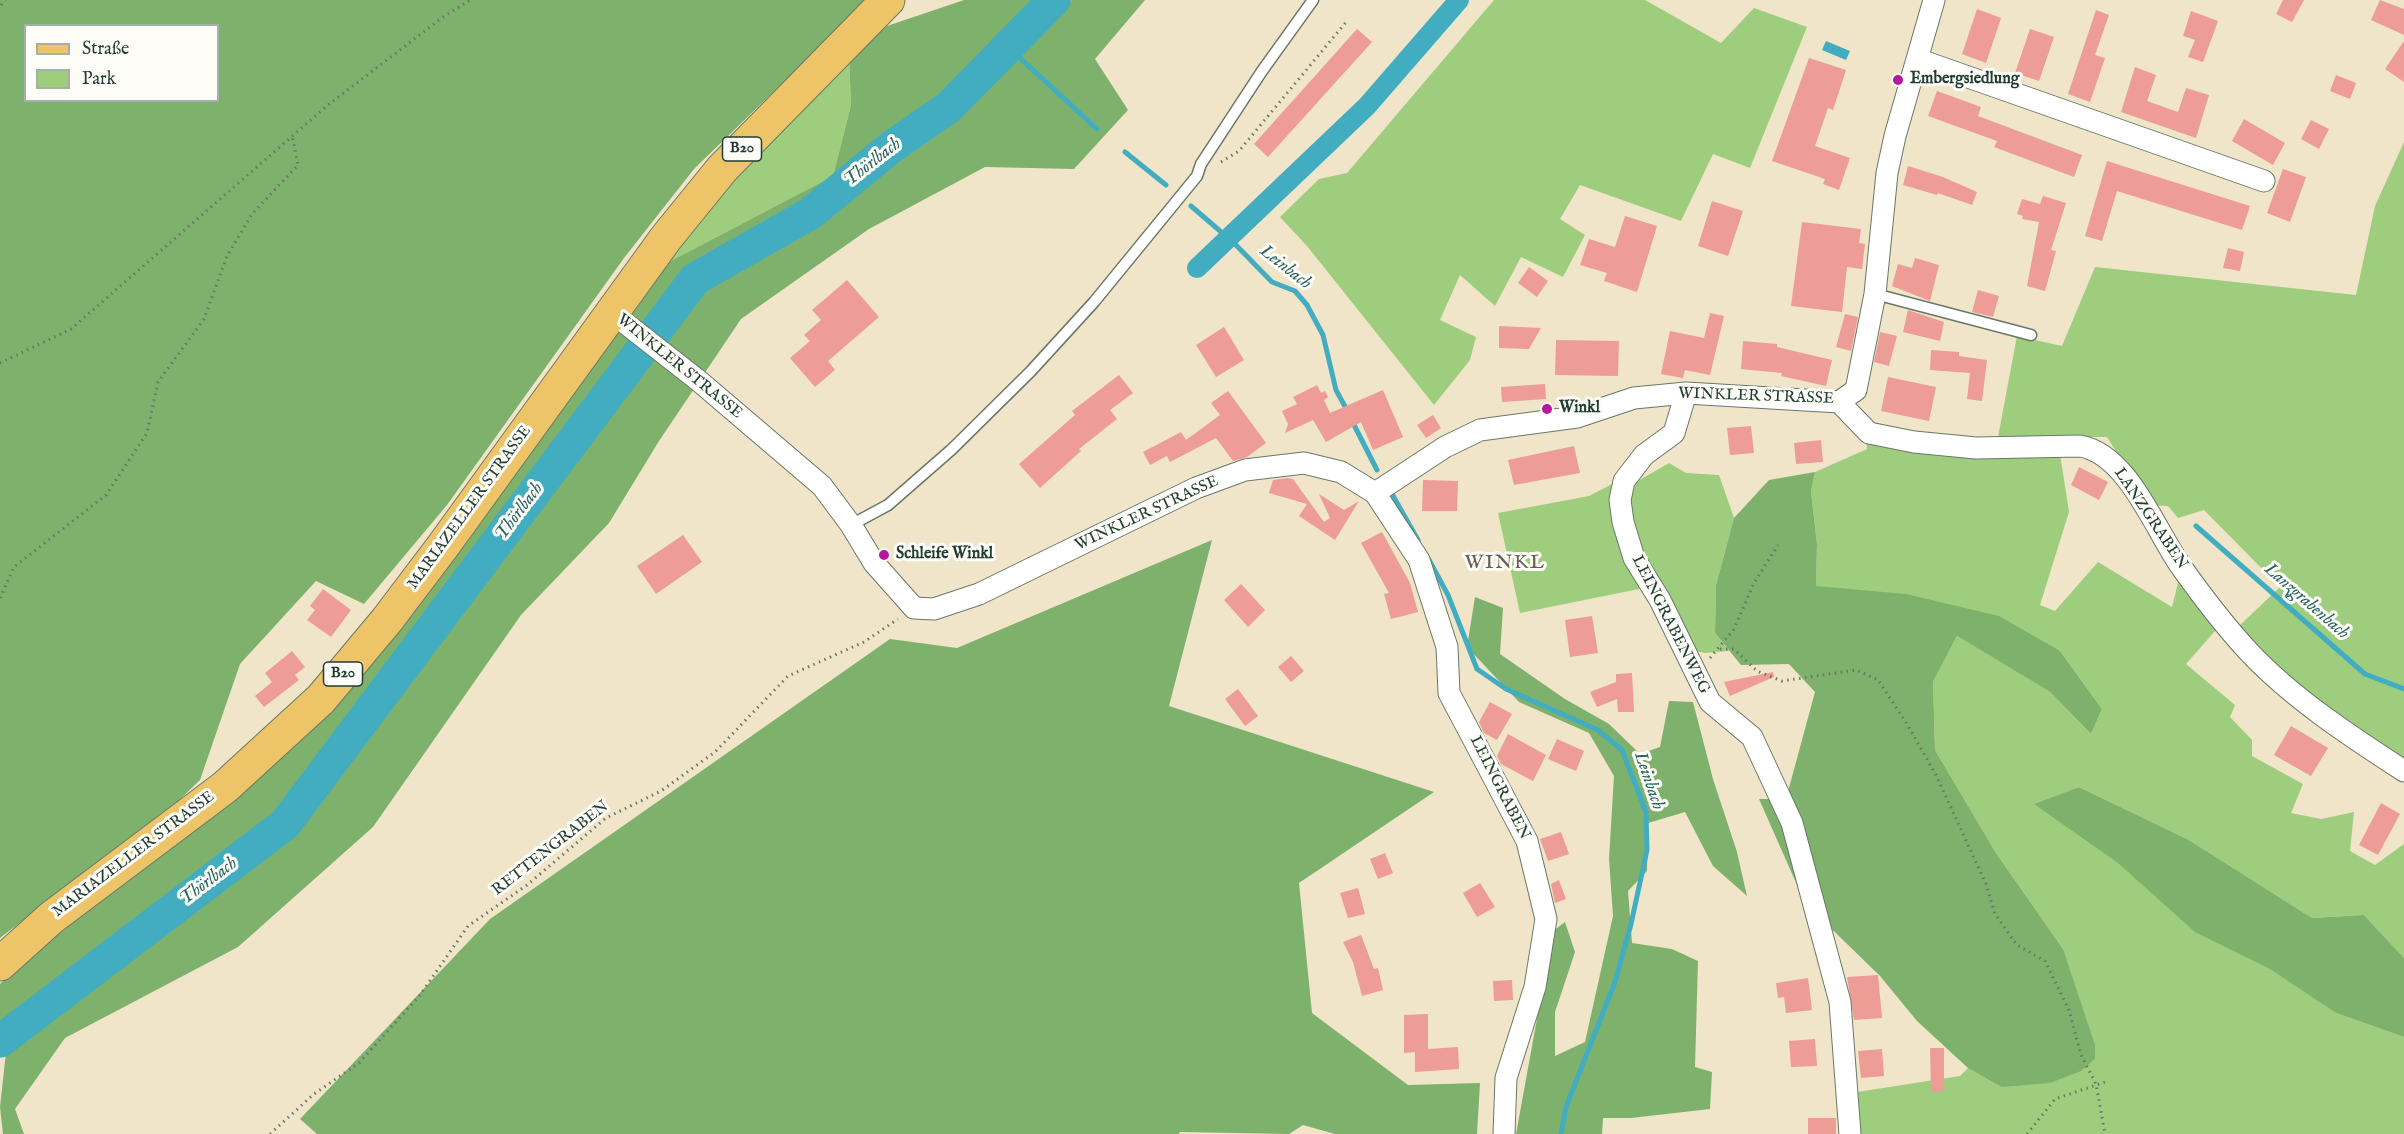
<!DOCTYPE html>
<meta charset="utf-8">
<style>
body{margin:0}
#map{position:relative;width:2404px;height:1134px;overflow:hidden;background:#f0e5c9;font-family:"IM FELL English",serif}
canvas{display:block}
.legend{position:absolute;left:24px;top:24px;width:195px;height:78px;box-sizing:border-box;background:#fdfcf7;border:2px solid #a4b0a9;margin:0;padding:8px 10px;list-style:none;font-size:18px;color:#1f3d34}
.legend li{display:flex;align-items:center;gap:12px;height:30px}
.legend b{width:30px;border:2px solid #a4b0a9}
</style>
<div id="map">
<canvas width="2404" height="1134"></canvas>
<ul class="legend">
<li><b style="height:8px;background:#eec469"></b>Straße</li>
<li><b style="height:16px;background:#9ece7d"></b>Park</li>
</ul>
</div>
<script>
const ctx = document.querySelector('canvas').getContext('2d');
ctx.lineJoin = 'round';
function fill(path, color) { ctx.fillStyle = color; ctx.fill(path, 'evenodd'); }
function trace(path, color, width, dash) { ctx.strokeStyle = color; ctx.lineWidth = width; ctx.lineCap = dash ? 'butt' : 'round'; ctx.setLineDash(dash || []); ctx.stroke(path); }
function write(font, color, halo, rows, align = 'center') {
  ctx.font = font + ' "IM FELL English",serif'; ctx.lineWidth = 6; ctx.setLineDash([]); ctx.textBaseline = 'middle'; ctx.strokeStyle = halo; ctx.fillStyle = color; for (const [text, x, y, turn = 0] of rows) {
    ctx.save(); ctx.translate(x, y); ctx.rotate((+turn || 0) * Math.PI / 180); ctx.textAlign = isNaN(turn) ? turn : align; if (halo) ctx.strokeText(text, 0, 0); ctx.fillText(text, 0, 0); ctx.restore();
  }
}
fill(new Path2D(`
 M1494 0H1645L1721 43 1754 8 1807 27 1750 168 1713 154 1681 221 1580 185 1560 219 1585 235 1563 277 1521 257 1495 306 1460 275 1440 320 1476 337 1470 360 1434 405 1307 246 1280 217 1319 179 1347 173Z
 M849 58 851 105 833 176 665 264 714 192Z
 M2404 142V765L2299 689 2237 628 2280 587 2204 510 2178 518 2168 506 2149 505 2107 437H1998L2017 336 2062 346 2095 267 2356 295 2375 206Z
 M1866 439 2060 454 2069 512 2040 605 2055 611 2098 562 2172 607 2179 579 2222 623 2186 664 2235 705 2230 717 2252 740V756L2303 784 2291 813 2321 819 2354 812 2350 851 2375 865 2404 844V958L2364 915 2312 918 2189 840 2079 787 2035 804 2336 1013 2404 1037V1134H1859L1857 1092 1960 1076 1968 1068 2001 1087 2063 949 1996 853 1935 750 1933 682 1957 636 2050 692 2091 734 2102 709 2060 651 1816 586 1817 544 1811 491 1815 472 1867 449Z
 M1669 463 1686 473 1719 475 1734 518 1716 585 1715 633 1729 651 1705 653 1691 650 1652 577 1625 507 1629 486Z
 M1612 484 1615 501 1644 588 1520 613 1498 513 1589 496Z`), '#9ece7d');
fill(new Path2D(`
 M0 0H868L694 169 624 258 447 505 364 604 316 581 240 664 200 780 173 806 0 938ZM26 26H218V100H26Z
 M964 0H1034L974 64 844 177 690 276 299 787 231 860 0 1027V984L47 935 201 824 665 264 833 176 851 105 849 58 887 26Z
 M1071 0H1145L1095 59 1128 110 1074 169 985 167 869 229 741 319 659 441 609 523 521 615 373 827 238 947 65 1038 15 1109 24 1134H3L0 1107 6 1052 272 849 336 778 706 284 824 222 959 112Z
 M1815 472 1811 491 1817 544 1816 586 1906 594 1999 616 2060 651 2102 709 2091 734 2050 692 1957 636 1933 682 1935 750 1996 853 2063 949 2095 1045V1059L2081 1071 2050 1083 2001 1087 1968 1068 1917 1021 1880 976 1805 903 1759 799H1786L1815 692 1789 664 1741 665 1715 633 1716 585 1734 518 1769 480Z
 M1212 540 1169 706 1434 792 1299 883 1312 1013 1408 1085 1480 1083 1477 1134H1335L1303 1125 1289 1134 1180 1132 1179 1134H317L300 1119 490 919 890 639 957 648Z
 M1475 597 1503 608 1500 654 1565 699 1609 724 1640 754 1660 747 1669 701 1693 702 1713 779 1737 852 1747 896 1713 866 1685 812 1648 823 1647 871 1628 891 1632 943 1672 949 1698 961 1695 1067 1712 1072 1710 1109 1631 1118H1603L1602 1134H1516L1553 931 1565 922 1575 952 1555 1012V1056L1585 1042 1613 916 1609 859 1614 776 1589 733 1519 702 1467 647Z
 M2079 787 2189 840 2312 918 2364 915 2404 958V1037L2336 1013 2270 969 2195 932 2118 863 2034 804Z`), '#7eb16c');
fill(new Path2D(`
 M1826 41 1850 51 1846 60 1822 50Z`), '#42acc1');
trace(new Path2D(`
 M1008 47 1097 129
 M1125 152 1166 185
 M1191 206 1234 243 1272 282 1295 291 1307 305 1323 335 1336 390 1348 412
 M1352 421 1377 470
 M1392 494 1418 540
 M2196 526 2365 674 2404 689
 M1428 558 1448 595 1477 669 1506 689 1598 730 1622 750 1646 812 1647 850 1631 924 1615 982 1566 1107 1561 1134`), '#42acc1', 5);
trace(new Path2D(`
 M1197 268 1367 106 1459 0`), '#42acc1', 20);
trace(new Path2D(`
 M0 1041 285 824 695 279 811 213 890 148 949 107 1054 0`), '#42acc1', 33);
fill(new Path2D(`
 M2283 0H2304L2292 22 2276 14Z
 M2380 0 2404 9V35L2371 20Z
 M1977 9 2001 18 1986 63 1962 54Z
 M2096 10 2109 15 2095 55 2105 58 2090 102 2068 94Z
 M2191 11 2218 21 2203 62 2188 57 2195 40 2183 36Z
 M1357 29 1372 42 1268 157 1254 144Z
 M2030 29 2054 37 2039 81 2015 73Z
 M2404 41V82L2385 69Z
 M1809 58 1846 70 1833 110 1828 108 1815 146 1850 158 1839 190 1823 184 1825 179 1772 161Z
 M2135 67 2156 75 2147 101 2178 112 2186 88 2209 95 2196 138 2121 112Z
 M2336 75 2356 83 2350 99 2330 91Z
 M1937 91 1981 107 1978 116 2082 155 2074 177 1994 147 1997 141 1928 116Z
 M2244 119 2285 143 2273 165 2232 141Z
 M2311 120 2329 129 2319 149 2301 139Z
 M2107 161 2250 206 2242 230 2117 191 2102 241 2085 236Z
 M1908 166 1943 177 1977 192 1972 205 1938 193 1937 195 1903 185Z
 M2283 169 2306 177 2290 222 2267 213Z
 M2043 196 2066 203 2051 250 2056 251 2045 291 2027 286 2039 222 2022 219 2023 216 2017 214 2022 199 2040 204Z
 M1712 201 1743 211 1728 256 1698 246Z
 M1625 216 1657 226 1637 292 1604 281 1607 273 1580 265 1589 239 1615 247Z
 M1802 222 1861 229 1859 243 1865 244 1862 269 1847 267 1842 312 1791 306Z
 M2228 248 2244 252 2240 271 2223 268Z
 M1915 258 1939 265 1930 301 1892 286 1898 264 1912 268Z
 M1529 267 1548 281 1537 297 1518 283Z
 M847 280 879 317 828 361 835 370 815 387 790 358 810 341 804 335 821 320 812 310Z
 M1978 290 1999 296 1993 317 1972 312Z
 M1908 310 1944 322 1940 341 1903 332Z
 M1710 313 1724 316 1710 375 1685 370 1683 378 1661 374 1670 331 1704 338Z
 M1845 314 1858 317 1851 351 1836 347Z
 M1499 326 1541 328 1529 349 1499 348Z
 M1224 327 1244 360 1216 377 1196 345Z
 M1880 332 1897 336 1889 366 1874 362Z
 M1556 340 1619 341 1618 376 1555 375Z
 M1743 341 1777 344V347L1832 360 1826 386 1781 376 1782 373 1741 369Z
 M1931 350 1959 352V356L1987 360 1982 401 1967 399 1970 373 1930 370Z
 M1119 375 1133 393 1110 410 1117 419 1079 449 1081 451 1040 488 1019 464 1075 415 1072 411Z
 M1888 377 1936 387 1929 421 1881 411Z
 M1545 384 1546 399 1502 402 1501 387Z
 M1317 385 1321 393 1325 391 1328 397 1324 400 1330 413 1383 390 1403 437 1373 450 1361 422 1326 442 1313 420 1285 433 1288 424 1282 411 1297 404 1293 397Z
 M1228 391 1266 443 1247 457 1233 461 1216 438 1170 462 1167 456 1150 465 1143 452 1181 432 1186 440 1220 415 1211 403Z
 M1433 415 1441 428 1426 438 1417 425Z
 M1751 426 1754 453 1730 455 1727 428Z
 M1821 440 1823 462 1796 464 1794 443Z
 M1574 446 1580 473 1514 485 1508 460Z
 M2079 467 2108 482 2099 500 2071 485Z
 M1287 478 1293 479 1324 522 1330 518 1319 494 1344 510 1359 501 1335 540 1299 516 1307 504 1269 493 1273 480Z
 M1423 480 1458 481 1457 511H1422Z
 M1382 532 1410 583 1418 612 1391 619 1384 594 1389 593 1361 543Z
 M683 535 702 562 656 594 637 566Z
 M1241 584 1265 610 1248 627 1224 600Z
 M323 589 351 610 331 637 307 620 315 610 310 606Z
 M1592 616 1598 653 1570 657 1565 620Z
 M292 651 305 667 295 675 299 680 264 707 255 696 272 682 265 673Z
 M1291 656 1304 671 1291 682 1278 667Z
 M1773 672 1774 677 1730 696 1724 682Z
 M1632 673 1634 712H1618L1617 699 1597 707 1590 692 1616 682V674Z
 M1238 689 1258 716 1245 726 1225 699Z
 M1490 702 1512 714 1497 740 1484 733 1479 722Z
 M2291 726 2328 748 2311 776 2274 755Z
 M1508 734 1546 755 1533 781 1501 764 1497 756Z
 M1557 739 1584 751 1576 771 1548 759Z
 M2381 803 2400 814 2378 855 2359 845Z
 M1561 832 1569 854 1548 861 1540 839Z
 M1385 853 1393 873 1378 879 1370 859Z
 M1559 880 1566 899 1555 903 1551 884Z
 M1480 883 1495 907 1477 917 1463 893Z
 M1358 888 1365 914 1348 918 1340 893Z
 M1361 935 1374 969 1378 968 1383 990 1362 996 1353 962 1343 942Z
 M1878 975 1882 1018 1854 1020 1847 977Z
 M1808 978 1812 1010 1786 1013 1784 997 1778 998 1776 983Z
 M1512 980 1513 1000 1494 1001 1493 981Z
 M1428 1014V1049L1458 1047 1459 1069 1415 1072V1052L1404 1053V1015Z
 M1815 1039 1817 1066 1791 1067 1789 1041Z
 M1930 1048H1944V1091L1931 1092Z
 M1882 1049 1884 1076 1861 1078 1858 1051Z
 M1808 1118H1836V1134H1808Z`), '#ed9c96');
const lane = new Path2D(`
 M1875 294 2031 335
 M851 525 888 505 951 450 1031 371 1094 302 1197 176 1201 164 1262 71 1313 0`);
const street = new Path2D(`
 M1917 59 2264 181
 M611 312 699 381 822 486 851 525 874 563 914 608 934 609 979 594 1196 488 1245 470 1304 463 1341 472 1375 493 1445 447 1480 430 1577 417 1634 398 1686 393 1839 402 1856 390 1875 294 1887 173 1895 136 1934 0
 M1686 393 1674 433 1644 455 1624 481 1620 500 1623 522 1634 558 1660 600 1710 702 1752 737 1792 823 1840 1002 1850 1134
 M1839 402 1869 433 1914 442 1976 448 2080 446C2128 454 2155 530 2182 568 2202 596 2225 626 2248 651 2292 698 2350 736 2404 771
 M1375 493 1419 560 1447 647 1449 693 1527 841 1546 919 1535 987 1506 1078 1504 1134`);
const primary = new Path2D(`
 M0 964 51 918 225 787 321 699 387 620 443 546 666 238 722 169 888 0`);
trace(lane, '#687868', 13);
trace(street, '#687868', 23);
trace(primary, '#687868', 35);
trace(new Path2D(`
 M1 5 5 0
 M1221 162 1239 151 1347 21
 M0 363 71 329 328 105 443 17 470 0
 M0 598 14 567 106 495 147 433 158 382 204 319 227 256 252 214 298 165 292 135
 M1720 649H1734L1757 671 1782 681 1856 670 1878 680 1907 724 1936 775 1986 884 1995 914 2017 945 2045 961 2069 1010 2081 1055 2096 1084 2105 1134
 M1710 658 1734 629 1754 583 1778 545
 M270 1134 314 1094 359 1063 420 995 468 926 527 885 606 818 661 791 715 752 788 676 864 642 898 619
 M2027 1134 2055 1099 2108 1081`), '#687868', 3, [1.5, 4.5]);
trace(lane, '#fff', 10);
trace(street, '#fff', 21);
trace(primary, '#eec469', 33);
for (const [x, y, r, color] of [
 [1898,80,6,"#b5179e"],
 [1547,409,6,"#b5179e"],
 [884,555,6,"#b5179e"]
]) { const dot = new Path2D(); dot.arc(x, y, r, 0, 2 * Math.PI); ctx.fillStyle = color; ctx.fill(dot); trace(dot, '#fdfcf7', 2); }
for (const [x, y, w] of [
 [742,149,39],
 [343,674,39]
]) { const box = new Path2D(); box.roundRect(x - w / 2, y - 12, w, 24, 4.5); ctx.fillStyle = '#fdfcf7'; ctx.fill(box); trace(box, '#1f3d34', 1.5); }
write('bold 15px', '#1f3d34', null, [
 ["B20",742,149],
 ["B20",343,674]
]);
write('bold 16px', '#1f3d34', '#fdfcf7', [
 ["Embergsiedlung",1910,80],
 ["Winkl",1559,409],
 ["Schleife Winkl",896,555]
], 'left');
write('16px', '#1f3d34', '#fdfcf7', [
 ["WINKLER STRASSE",679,367,39],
 ["WINKLER STRASSE",1756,397,2],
 ["MARIAZELLER STRASSE",470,508,-54],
 ["WINKLER STRASSE",1147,514,-25],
 ["LANZGRABEN",2150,519,56],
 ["LEINGRABENWEG",1670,625,63],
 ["LEINGRABEN",1499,788,63],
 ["RETTENGRABEN",551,849,-38],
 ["MARIAZELLER STRASSE",134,855,-37]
]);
write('italic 18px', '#2b6465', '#fdfcf7', [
 ["Thörlbach",873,163,-38],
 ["Leinbach",1285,268,38],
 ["Thörlbach",520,512,-53],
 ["Lanzgrabenbach",2306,602,41],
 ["Leinbach",1648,781,71],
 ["Thörlbach",209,882,-37]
]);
ctx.letterSpacing = '1.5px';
write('20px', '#675e56', '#fdfcf7', [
 ["WINKL",1505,564]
]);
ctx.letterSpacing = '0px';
</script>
